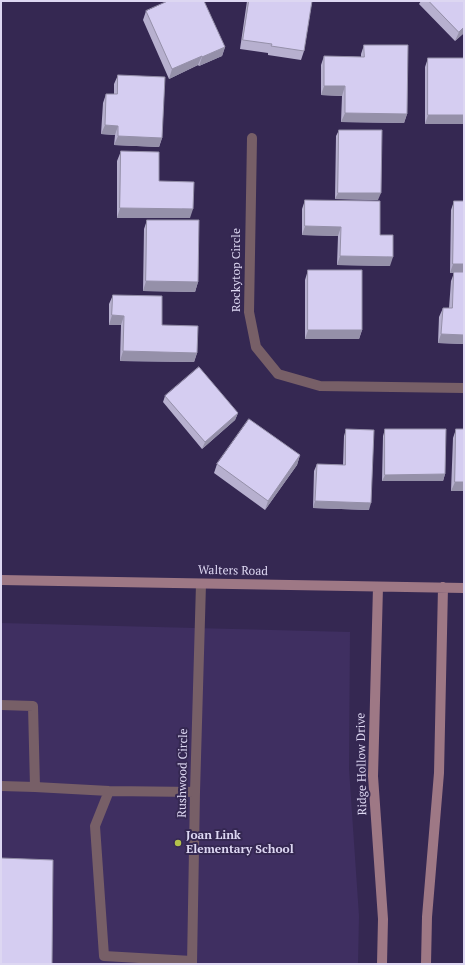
<!DOCTYPE html>
<style>
body{margin:0}
#map{position:relative;width:465px;height:965px;overflow:hidden;background:#352852;font-family:"PT Serif",serif}
canvas{display:block}
.frame{position:absolute;inset:0;border:2px solid #ddd7f2;pointer-events:none}
</style>
<div id="map">
<canvas width="465" height="965"></canvas>
<div class="frame"></div>
</div>
<script>
const ctx = document.querySelector('canvas').getContext('2d');
ctx.lineJoin = 'round';
function fill(path, color) { ctx.fillStyle = color; ctx.fill(path, 'evenodd'); }
function trace(path, color, width, dash) { ctx.strokeStyle = color; ctx.lineWidth = width; ctx.lineCap = dash ? 'butt' : 'round'; ctx.setLineDash(dash || []); ctx.stroke(path); }
function write(font, color, halo, rows, align = 'center') {
  ctx.font = font + ' "PT Serif",serif'; ctx.lineWidth = 4; ctx.setLineDash([]); ctx.textBaseline = 'middle'; ctx.strokeStyle = halo; ctx.fillStyle = color; for (const [text, x, y, turn = 0] of rows) {
    ctx.save(); ctx.translate(x, y); ctx.rotate((+turn || 0) * Math.PI / 180); ctx.textAlign = isNaN(turn) ? turn : align; if (halo) ctx.strokeText(text, 0, 0); ctx.fillText(text, 0, 0); ctx.restore();
  }
}
fill(new Path2D(`
 M1 623 350 632 349 769 359 916 358 964H1Z`), '#3f2f61');
trace(new Path2D(`
 M1 705 33 706 35 787
 M1 786 35 787 109 791 195 792
 M109 791 95 826 104 956 192 961
 M192 964 195 792 201 584`), '#775f67', 10);
trace(new Path2D(`
 M252 138 249 312 256 347 278 374 320 386 464 388`), '#775f67', 10);
trace(new Path2D(`
 M1 580 464 588
 M378 587 373 776 383 919 382 964
 M426 964 427 917 439 773 443 587`), '#9e7885', 10);
fill(new Path2D(`
 M247 1H312L304 51 301 60 268 55V53L240 49Z
 M421 1H464V33L455 41 419 4Z
 M146 11 225 47 222 56 199 66 198 65 169 79 143 20Z
 M364 45 407 114 404 123 341 122 342 96 321 95V65L324 56 361 57V54Z
 M428 58H464V124H425V67Z
 M118 75 162 138 159 147 114 145 115 135 101 134 103 103 106 94H114V84Z
 M339 130 378 200 335 199 336 136Z
 M121 151 159 181 190 218H117V161Z
 M305 200 380 235 390 266 337 265 338 236 302 235V209Z
 M454 201H464V344L438 343 439 317 443 308H449L451 281 454 273H450L451 210Z
 M147 220 198 282 195 292 143 291 144 229Z
 M308 270 362 330 359 339H305V280Z
 M113 295 162 325 197 353 194 362 120 361 121 325H109V304Z
 M165 396 238 413 235 420 202 449 163 402Z
 M346 429 369 510 313 508 314 471 317 464 343 465 344 436Z
 M385 429 445 474 443 481H382L383 436Z
 M456 429H464V491H451L453 438Z
 M300 455 297 465 265 510 214 473 217 464Z`), '#b7b0cf');
fill(new Path2D(`
 M464 27V33L455 41 459 32Z
 M225 47 222 56 199 66 202 57Z
 M202 56 198 65 169 79 172 69Z
 M324 86H345L342 96 321 95Z
 M345 113 407 114 404 123 341 122Z
 M428 115H464V124H425Z
 M105 125 118 126 115 135 101 134Z
 M118 136 162 138 159 147 114 145Z
 M338 193H381L378 200 335 199Z
 M120 208 193 209 190 218H117Z
 M305 226 341 227 338 236 302 235Z
 M340 256 393 257 390 266 337 265Z
 M453 264H464V273H450Z
 M146 281 198 282 195 292 143 291Z
 M112 315 124 316 121 325H109Z
 M308 330H362L359 339H305Z
 M441 334 464 335V344L438 343Z
 M123 351 197 353 194 362 120 361Z
 M238 413 235 420 202 449 205 442Z
 M300 455 297 465 265 510 268 501Z
 M445 474 443 481H382L385 475Z
 M455 482H464V491H451Z
 M315 501 371 503 369 510 313 508Z`), '#9590a9');
const building = new Path2D(`
 M168 1H204L225 47 202 57V56L172 69 146 11Z
 M249 1H312L304 51 271 46 272 44 243 40Z
 M429 1H464V27L459 32Z
 M364 45H408L407 114 345 113V86H324V56L364 57Z
 M428 58H464V115H428Z
 M118 75 165 77 162 138 118 136V126L105 125 106 94H117Z
 M339 130H382L381 193H338Z
 M121 151 159 152V181L194 182 193 209 120 208Z
 M305 200 380 201V235H393V257L340 256 341 227 305 226Z
 M454 201H464V264H453Z
 M147 220H199L198 282 146 281Z
 M308 270H362V330H308Z
 M454 272H464V335L441 334 443 308H452Z
 M113 295 162 296V325L198 326 197 353 123 351 124 316 112 315Z
 M199 367 238 413 205 442 165 396Z
 M249 419 300 455 268 501 217 464Z
 M346 429 374 430 371 503 315 501 317 464 345 465Z
 M385 429H446L445 474 385 475Z
 M456 429H464V482H455Z
 M1 858 53 860 52 964H1Z`);
fill(building, '#d5cdf1');
trace(building, '#9590a9', 1);
for (const [x, y, r, color] of [
 [178,843,4,"#b3c24b"]
]) { const dot = new Path2D(); dot.arc(x, y, r, 0, 2 * Math.PI); ctx.fillStyle = color; ctx.fill(dot); trace(dot, '#352852', 1.5); }
write('12px', '#ddd7f2', '#352852', [
 ["Rockytop Circle",237,270,-90],
 ["Walters Road",233,571,1],
 ["Ridge Hollow Drive",362,764,-91],
 ["Rushwood Circle",183,773,-89]
]);
write('bold 12px', '#ddd7f2', '#352852', [
 ["Joan Link",186,836],
 ["Elementary School",186,850]
], 'left');
</script>
